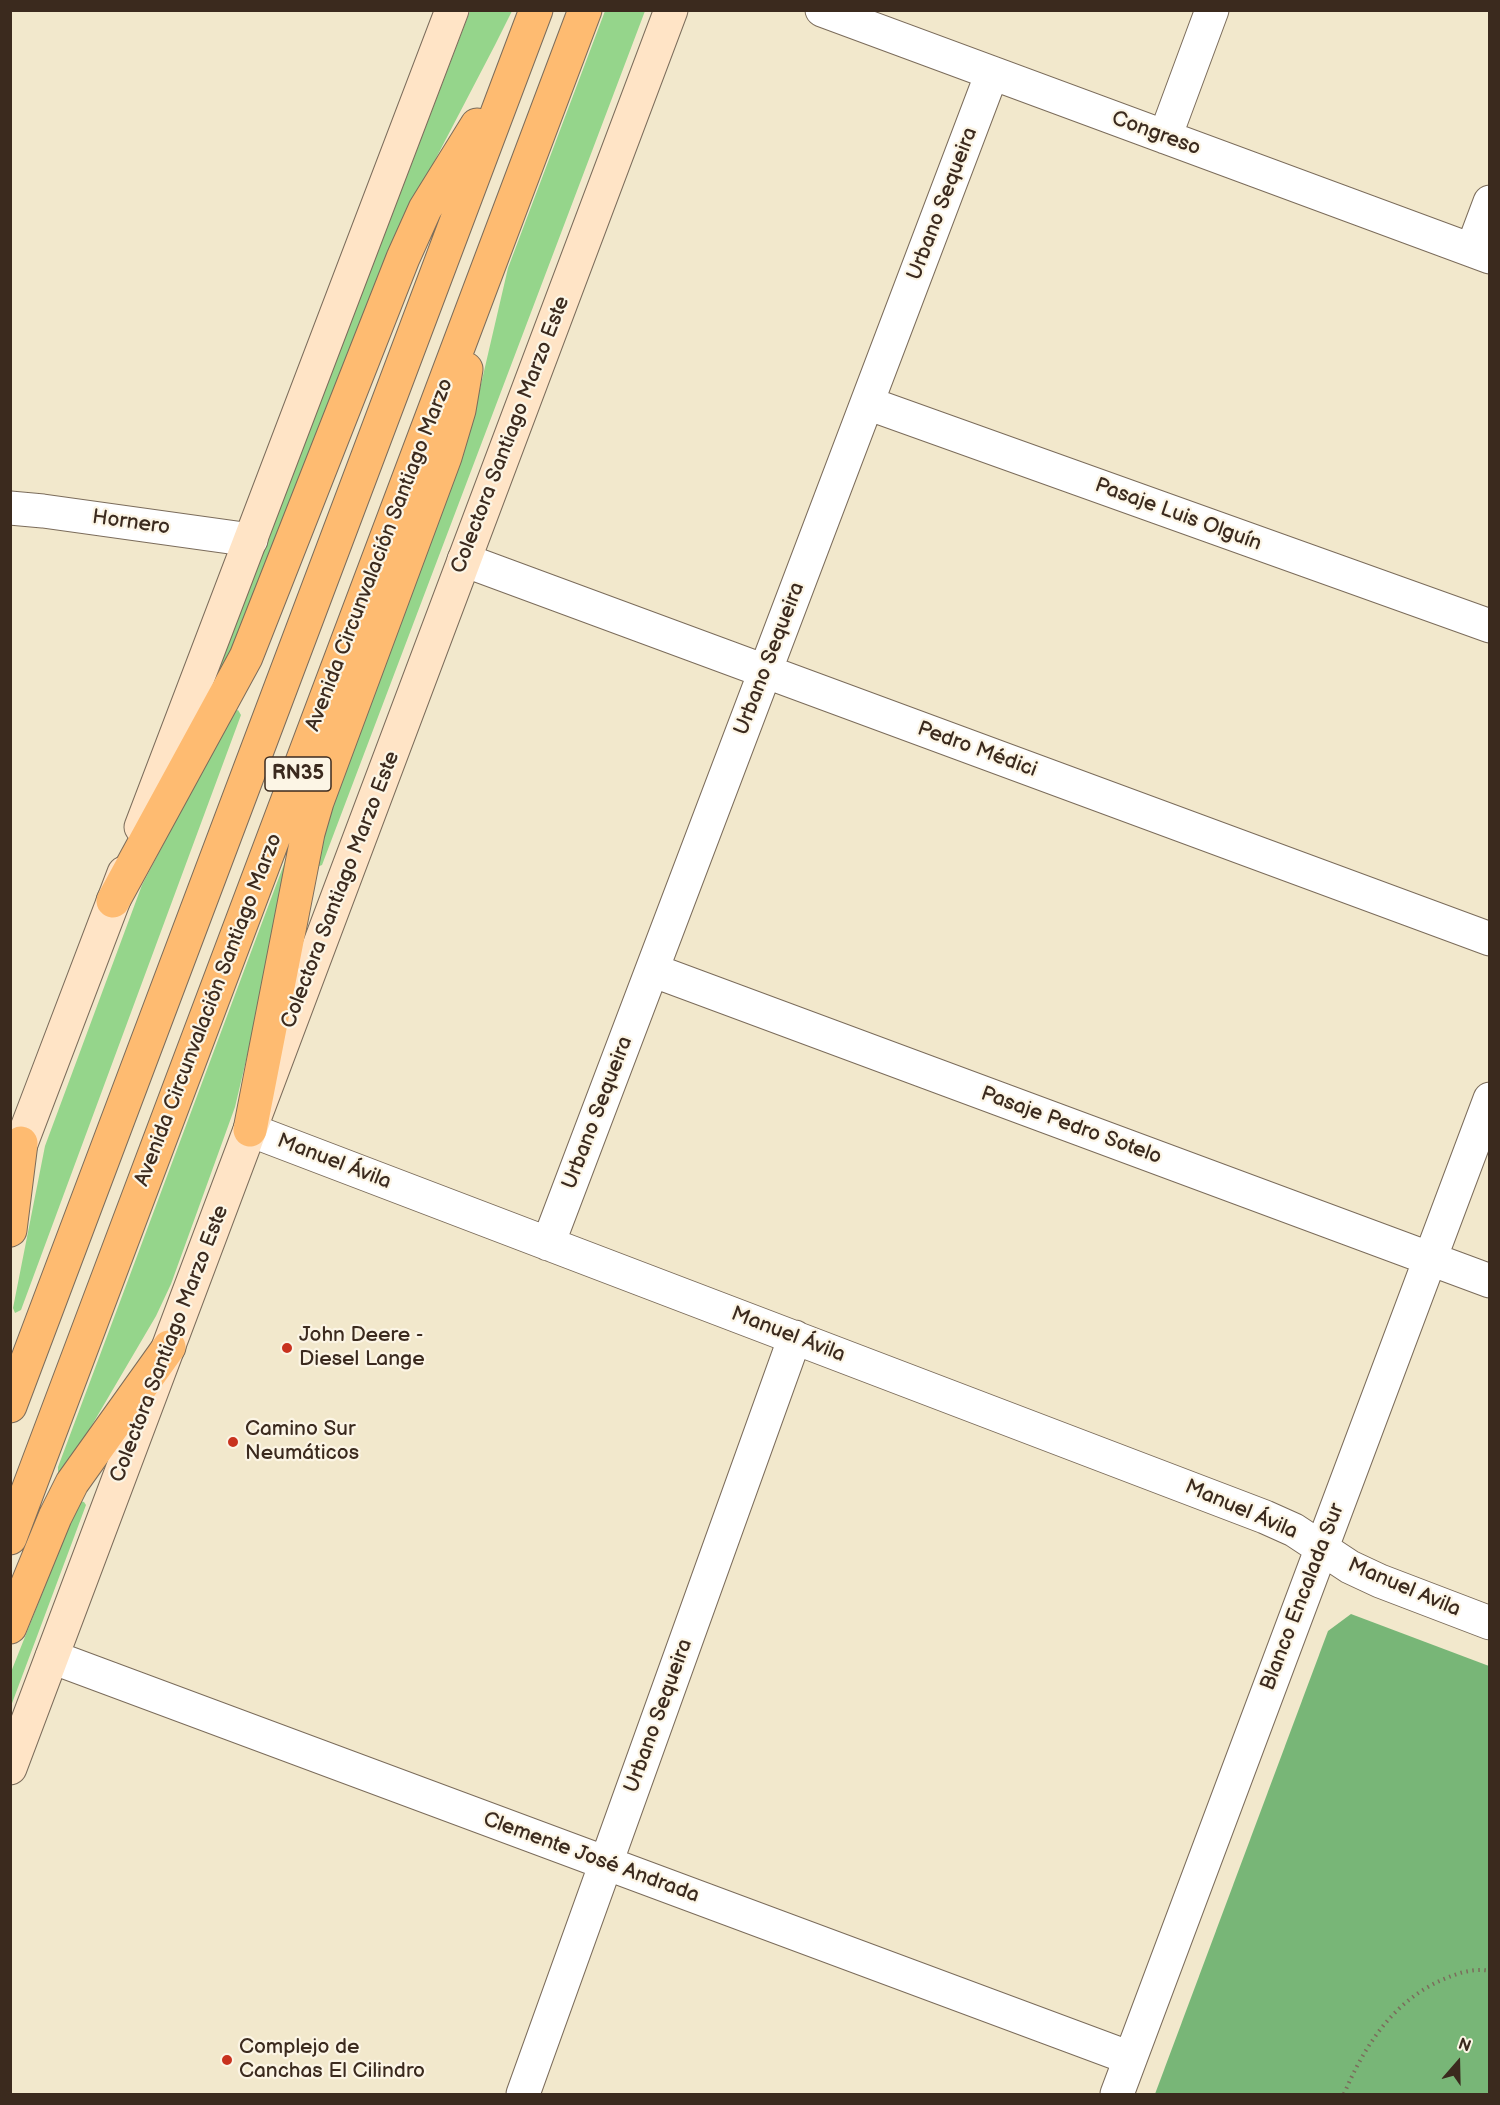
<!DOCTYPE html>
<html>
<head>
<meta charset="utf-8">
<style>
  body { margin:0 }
  #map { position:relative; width:1500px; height:2105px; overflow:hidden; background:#f2e8cc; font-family:"Balsamiq Sans",sans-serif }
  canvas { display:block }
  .frame { position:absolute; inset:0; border:12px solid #3b2a1e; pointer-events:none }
  .north { position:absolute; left:1428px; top:2033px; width:60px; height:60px; -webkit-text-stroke:4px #fcf5e5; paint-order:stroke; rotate:20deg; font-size:16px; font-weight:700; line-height:24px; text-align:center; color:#3b2a1e }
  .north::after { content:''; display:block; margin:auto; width:21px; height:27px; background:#3b2a1e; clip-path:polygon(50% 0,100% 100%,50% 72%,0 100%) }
</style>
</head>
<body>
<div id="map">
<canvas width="1500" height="2105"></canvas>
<div class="frame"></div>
<div class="north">N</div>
</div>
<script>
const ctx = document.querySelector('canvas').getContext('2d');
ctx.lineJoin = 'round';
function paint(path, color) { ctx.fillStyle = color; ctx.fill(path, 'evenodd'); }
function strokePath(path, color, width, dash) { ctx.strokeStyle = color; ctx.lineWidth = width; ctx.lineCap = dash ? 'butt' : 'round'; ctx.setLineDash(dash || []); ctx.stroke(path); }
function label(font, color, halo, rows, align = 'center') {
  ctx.font = font + ' "Balsamiq Sans",sans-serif'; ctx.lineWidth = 4.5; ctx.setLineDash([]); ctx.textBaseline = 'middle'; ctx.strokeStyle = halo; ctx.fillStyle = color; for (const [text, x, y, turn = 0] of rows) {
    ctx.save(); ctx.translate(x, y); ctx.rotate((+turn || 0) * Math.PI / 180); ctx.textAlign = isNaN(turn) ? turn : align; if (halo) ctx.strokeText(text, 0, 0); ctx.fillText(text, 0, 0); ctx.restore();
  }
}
const green = new Path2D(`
  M470 11H512L495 45 410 208 223 679 216 680 215 678Z
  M605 11H645L322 865 317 867 324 817 475 410 508 268Z
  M238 710 241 715 21 1310 15 1313 13 1308 45 1146 142 885 233 712Z
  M287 856 293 861 235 1107 171 1284 156 1316 65 1471 58 1472V1467Z
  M79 1501 84 1502 86 1505 11 1706V1672Z`);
const forest = new Path2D(`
  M1351 1614 1489 1666V2094H1155L1328 1631Z`);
const path = new Path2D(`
  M1344 2094C1365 2044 1396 1997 1449 1977 1461 1972 1476 1968 1490 1971`);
const street = new Path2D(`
  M822 10 1490 257
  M1165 137 1212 10
  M1472 250 1490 202
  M867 403 1490 626
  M10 508 43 511 251 540
  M464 560 1490 939
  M652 970 1490 1281
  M250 1130 1265 1517 1294 1530 1350 1567 1380 1581 1490 1623
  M548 1244 992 73
  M52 1657 1130 2058
  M523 2094 795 1337
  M1117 2094 1490 1099`);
const secondary = new Path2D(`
  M141 827 452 10
  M11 1170 124 873
  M10 1768 671 10`);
const highway = new Path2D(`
  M113 901 246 657 403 258 425 209 477 125
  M250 1130 308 833 317 802 445 457 459 410 466 369
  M10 1230 21 1143
  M10 1406 536 10
  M10 1538 585 10
  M10 1627 55 1517 72 1483 169 1347`);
const markers = [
  [287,1348,6,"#c8321e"],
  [233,1442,6,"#c8321e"],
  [227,2060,6,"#c8321e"]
];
const shields = [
  [298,774,66]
];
const shieldNames = [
  ["RN35",298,774]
];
const streetNames = [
  ["Congreso",1156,134,20],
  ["Urbano Sequeira",943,204,-69],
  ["Colectora Santiago Marzo Este",511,435,-69],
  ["Pasaje Luis Olguín",1178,515,20],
  ["Hornero",131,523,8],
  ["Avenida Circunvalación Santiago Marzo",380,555,-69],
  ["Urbano Sequeira",770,659,-69],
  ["Pedro Médici",977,750,20],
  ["Colectora Santiago Marzo Este",341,890,-69],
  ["Avenida Circunvalación Santiago Marzo",209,1010,-69],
  ["Urbano Sequeira",598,1113,-69],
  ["Pasaje Pedro Sotelo",1071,1126,20],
  ["Manuel Ávila",334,1162,21],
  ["Manuel Ávila",788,1335,21],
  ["Colectora Santiago Marzo Este",170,1344,-69],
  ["Manuel Ávila",1241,1510,23],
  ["Manuel Avila",1404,1588,23],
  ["Blanco Encalada Sur",1303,1597,-69],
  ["Urbano Sequeira",659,1716,-70],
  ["Clemente José Andrada",591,1858,20]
];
const poiNames = [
  ["John Deere -",299,1336],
  ["Diesel Lange",299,1360],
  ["Camino Sur",245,1430],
  ["Neumáticos",245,1454],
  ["Complejo de",239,2048],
  ["Canchas El Cilindro",239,2072]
];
paint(green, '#95d58b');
paint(forest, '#78b677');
strokePath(street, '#7b6c5b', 35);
strokePath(secondary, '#7b6c5b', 35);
strokePath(highway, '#7b6c5b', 35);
strokePath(path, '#7b6c5b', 4, [1.5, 4.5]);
strokePath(street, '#fff', 33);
strokePath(secondary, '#ffe4c6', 33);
strokePath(highway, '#febb71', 33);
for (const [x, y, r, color] of markers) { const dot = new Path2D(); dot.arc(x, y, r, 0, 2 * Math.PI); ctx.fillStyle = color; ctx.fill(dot); strokePath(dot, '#fcf5e5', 2); }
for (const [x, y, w] of shields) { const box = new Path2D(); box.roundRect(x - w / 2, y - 17, w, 34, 4.5); ctx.fillStyle = '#fcf5e5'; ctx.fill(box); strokePath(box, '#3b2a1e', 1.5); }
label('bold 20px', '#3b2a1e', null, shieldNames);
label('21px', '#3b2a1e', '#fcf5e5', streetNames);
label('21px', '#3b2a1e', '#fcf5e5', poiNames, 'left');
</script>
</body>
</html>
